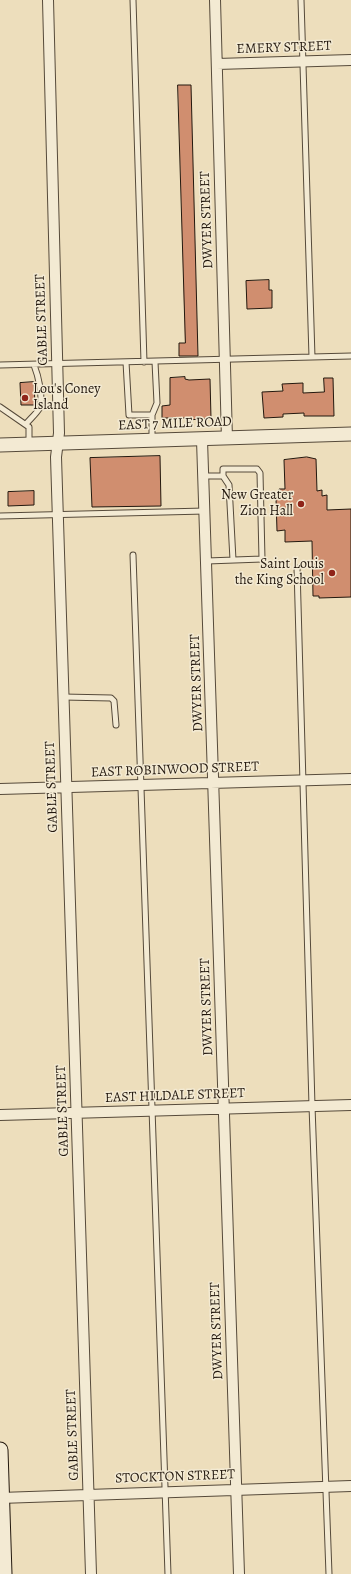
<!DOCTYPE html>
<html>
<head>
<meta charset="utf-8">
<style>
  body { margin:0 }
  canvas { display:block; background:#eddebc }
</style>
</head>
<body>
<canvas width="351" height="1574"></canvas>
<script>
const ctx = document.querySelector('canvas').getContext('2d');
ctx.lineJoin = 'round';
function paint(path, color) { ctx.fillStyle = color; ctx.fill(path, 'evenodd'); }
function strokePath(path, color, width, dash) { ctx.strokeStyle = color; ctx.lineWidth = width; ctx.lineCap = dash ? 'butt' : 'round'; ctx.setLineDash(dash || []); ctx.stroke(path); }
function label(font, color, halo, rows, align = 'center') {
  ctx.font = font + ' Alegreya,serif'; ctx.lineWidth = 3; ctx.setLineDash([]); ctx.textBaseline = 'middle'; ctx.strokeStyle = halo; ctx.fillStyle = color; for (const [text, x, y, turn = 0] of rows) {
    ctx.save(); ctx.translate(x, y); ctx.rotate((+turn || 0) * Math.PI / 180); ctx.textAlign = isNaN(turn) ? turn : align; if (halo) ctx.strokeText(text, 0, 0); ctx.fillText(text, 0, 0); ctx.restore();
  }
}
const building = new Path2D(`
  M178 85H191L198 356H179V343H185Z
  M269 280V290H272V308L247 309 246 281Z
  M185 377V379L189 380 210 379 211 418 189 420V418H162V406L170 405V378Z
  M324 378H333L334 416H304V413L283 414V417L264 418 262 392 283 391 282 384 303 383V393L324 392Z
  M34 382 35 405H21L20 383Z
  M160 456 161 506 92 507 90 458Z
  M307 457 316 459 317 491 322 490V496L327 495V510L351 509V597L319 598V596H313L312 541 285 542V530L277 531 276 499H279V489H285L284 460Z
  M34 491V505L8 506V492Z`);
const service = new Path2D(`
  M133 0 144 362
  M301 0 312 357
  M126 362 129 415H152
  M0 365 351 356
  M0 407 29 427V444
  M26 424C30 419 36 414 39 409 44 398 38 375 34 365
  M152 440V415L157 403 155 362
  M204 476H223
  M0 516 205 511
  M133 555 168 1574
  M207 561 262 559 260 473 257 469H223V476L229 485 233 560
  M297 568 312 1106 329 1574
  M63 697 111 698 114 701 116 725`);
const minor = new Path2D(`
  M48 0 59 433 56 457 91 1574
  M215 0 227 439
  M217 64 351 60
  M202 440 239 1574
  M0 789 351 779
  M0 1115 351 1105
  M0 1498 351 1486`);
const tertiary = new Path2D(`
  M0 445 351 434`);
const secondary = new Path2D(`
  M0 1450 4 1574`);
const markers = [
  [25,398,4,"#8f2418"],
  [301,504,4,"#8f2418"],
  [332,573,4,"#8f2418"]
];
const streetNames = [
  ["EMERY STREET",284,48,-2],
  ["DWYER STREET",207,220,-92],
  ["GABLE STREET",42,320,-92],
  ["EAST 7 MILE ROAD",175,424,-2],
  ["DWYER STREET",197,683,-92],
  ["EAST ROBINWOOD STREET",175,770,-2],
  ["GABLE STREET",52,787,-92],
  ["DWYER STREET",207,1007,-92],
  ["EAST HILDALE STREET",175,1096,-2],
  ["GABLE STREET",63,1111,-92],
  ["DWYER STREET",217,1331,-92],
  ["GABLE STREET",73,1435,-92],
  ["STOCKTON STREET",175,1477,-2]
];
const poiNames = [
  ["Lou's Coney",33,390,"left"],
  ["Island",33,406,"left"],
  ["New Greater",293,496],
  ["Zion Hall",293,512],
  ["Saint Louis",324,565],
  ["the King School",324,581]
];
paint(building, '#d08e6f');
strokePath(building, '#23180e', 1);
strokePath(service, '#564a3a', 7);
strokePath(minor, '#564a3a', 12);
strokePath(tertiary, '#564a3a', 15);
strokePath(secondary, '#23180e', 17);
strokePath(service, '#f3ead3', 5);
strokePath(minor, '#f3ead3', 10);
strokePath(tertiary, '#f3ead3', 13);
strokePath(secondary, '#f3ead3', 15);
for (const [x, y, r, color] of markers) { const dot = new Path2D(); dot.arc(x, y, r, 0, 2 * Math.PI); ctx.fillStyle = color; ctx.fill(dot); strokePath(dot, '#f3ead3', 1.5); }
label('14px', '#23180e', '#f3ead3', streetNames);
label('14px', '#23180e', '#f3ead3', poiNames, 'right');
</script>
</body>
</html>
